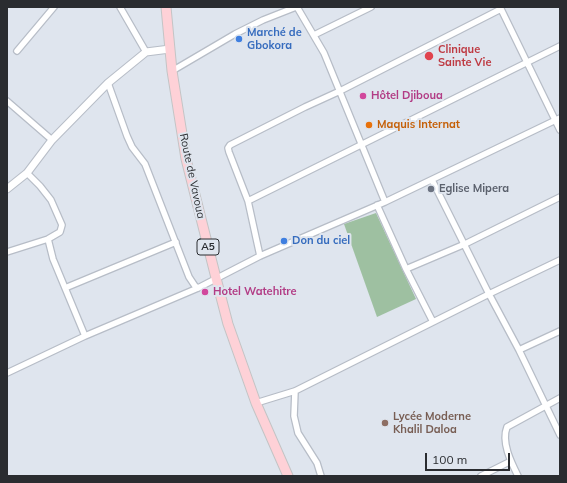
<!DOCTYPE html>
<html>
<head>
<meta charset="utf-8">
<style>
  body { margin:0 }
  #map { position:relative; width:567px; height:483px; overflow:hidden; background:#dfe5ee; font-family:Mulish,sans-serif }
  canvas { display:block }
  .frame { position:absolute; inset:0; border:8px solid #2a2c30; pointer-events:none }
  .scale { position:absolute; left:425px; top:453px; width:85px; height:18px; box-sizing:border-box; border:2px solid #2a2c30; border-top:0; padding-left:5px; font-size:12px; line-height:14px; white-space:nowrap; color:#2a2c30; -webkit-text-stroke:3px #dfe5ee; paint-order:stroke }
</style>
</head>
<body>
<div id="map">
<canvas width="567" height="483"></canvas>
<div class="frame"></div>
<div class="scale">100 m</div>
</div>
<script>
const ctx = document.querySelector('canvas').getContext('2d');
ctx.lineJoin = 'round';
function paint(path, color) { ctx.fillStyle = color; ctx.fill(path, 'evenodd'); }
function strokePath(path, color, width, dash) { ctx.strokeStyle = color; ctx.lineWidth = width; ctx.lineCap = dash ? 'butt' : 'round'; ctx.setLineDash(dash || []); ctx.stroke(path); }
function label(font, color, halo, rows, align = 'center') {
  ctx.font = font + ' Mulish,sans-serif'; ctx.lineWidth = 4; ctx.setLineDash([]); ctx.textBaseline = 'middle'; ctx.strokeStyle = halo; ctx.fillStyle = color; for (const [text, x, y, turn = 0] of rows) {
    ctx.save(); ctx.translate(x, y); ctx.rotate((+turn || 0) * Math.PI / 180); ctx.textAlign = isNaN(turn) ? turn : align; if (halo) ctx.strokeText(text, 0, 0); ctx.fillText(text, 0, 0); ctx.restore();
  }
}
const green = new Path2D(`
  M376 213 416 299 377 317 344 224Z`);
const minor = new Path2D(`
  M120 7 146 52
  M297 7 324 53 385 202
  M500 7 560 130
  M314 35 371 7
  M17 51 54 7
  M172 71 235 34 263 20 296 7
  M108 83 127 136 132 147 145 164 189 277 195 286 198 288
  M7 101 52 140
  M27 173 40 186 51 200 62 225 60 232 48 239 53 259 85 336
  M432 180 489 294 519 350 560 435
  M248 201 229 152 228 148 230 145 305 107 340 91 501 9
  M377 205 406 269 433 322
  M7 252 48 239
  M260 256 248 201 560 46
  M406 269 465 244 560 197
  M65 288 176 242
  M519 350 560 331
  M7 373 85 336 198 288 260 256 385 202 560 118
  M295 391 294 416 298 433 317 463 321 476
  M256 403 295 391 489 294 560 260
  M481 476 511 461
  M518 476C511 462 501 442 507 427L560 398`);
const tertiary = new Path2D(`
  M7 189 27 173 52 140 108 83 146 52 170 49`);
const primary = new Path2D(`
  M166 7 172 71 186 159 216 278 228 324 256 403 288 476`);
const markers = [
  [239,39,4,"#3f7fe0"],
  [429,56,5,"#e0444e"],
  [363,96,4,"#d1479c"],
  [369,125,4,"#e8710a"],
  [431,189,4,"#6b7280"],
  [284,241,4,"#3f7fe0"],
  [205,292,4,"#d1479c"],
  [385,423,4,"#8d6e63"]
];
const shields = [
  [208,247,22]
];
const shieldNames = [
  ["A5",208,247]
];
const shopNames = [
  ["Marché de",247,33],
  ["Gbokora",247,46],
  ["Don du ciel",292,241]
];
const healthNames = [
  ["Clinique",438,50],
  ["Sainte Vie",438,63]
];
const hotelNames = [
  ["Hôtel Djiboua",371,96],
  ["Hotel Watehitre",213,292]
];
const foodNames = [
  ["Maquis Internat",377,125]
];
const streetNames = [
  ["Route de Vavoua",192,176,78]
];
const worshipNames = [
  ["Eglise Mipera",439,189]
];
const educationNames = [
  ["Lycée Moderne",393,417],
  ["Khalil Daloa",393,430]
];
paint(green, '#9ec0a1');
strokePath(minor, '#b7bdc7', 8);
strokePath(tertiary, '#b7bdc7', 9);
strokePath(primary, '#c3c4c5', 11);
strokePath(minor, '#fff', 5.5);
strokePath(tertiary, '#fff', 7);
strokePath(primary, '#fed1d7', 9);
for (const [x, y, r, color] of markers) { const dot = new Path2D(); dot.arc(x, y, r, 0, 2 * Math.PI); ctx.fillStyle = color; ctx.fill(dot); strokePath(dot, '#dfe5ee', 1.5); }
for (const [x, y, w] of shields) { const box = new Path2D(); box.roundRect(x - w / 2, y - 8, w, 16, 3); ctx.fillStyle = '#dfe5ee'; ctx.fill(box); strokePath(box, '#2a2c30', 1); }
label('bold 10px', '#2a2c30', null, shieldNames);
label('bold 11px', '#366cbe', '#dfe5ee', shopNames, 'left');
label('bold 11px', '#be3a42', '#dfe5ee', healthNames, 'left');
label('bold 11px', '#b23c85', '#dfe5ee', hotelNames, 'left');
label('bold 11px', '#c56008', '#dfe5ee', foodNames, 'left');
label('11px', '#2a2c30', '#dfe5ee', streetNames);
label('bold 11px', '#5b616d', '#dfe5ee', worshipNames, 'left');
label('bold 11px', '#785e54', '#dfe5ee', educationNames, 'left');
</script>
</body>
</html>
